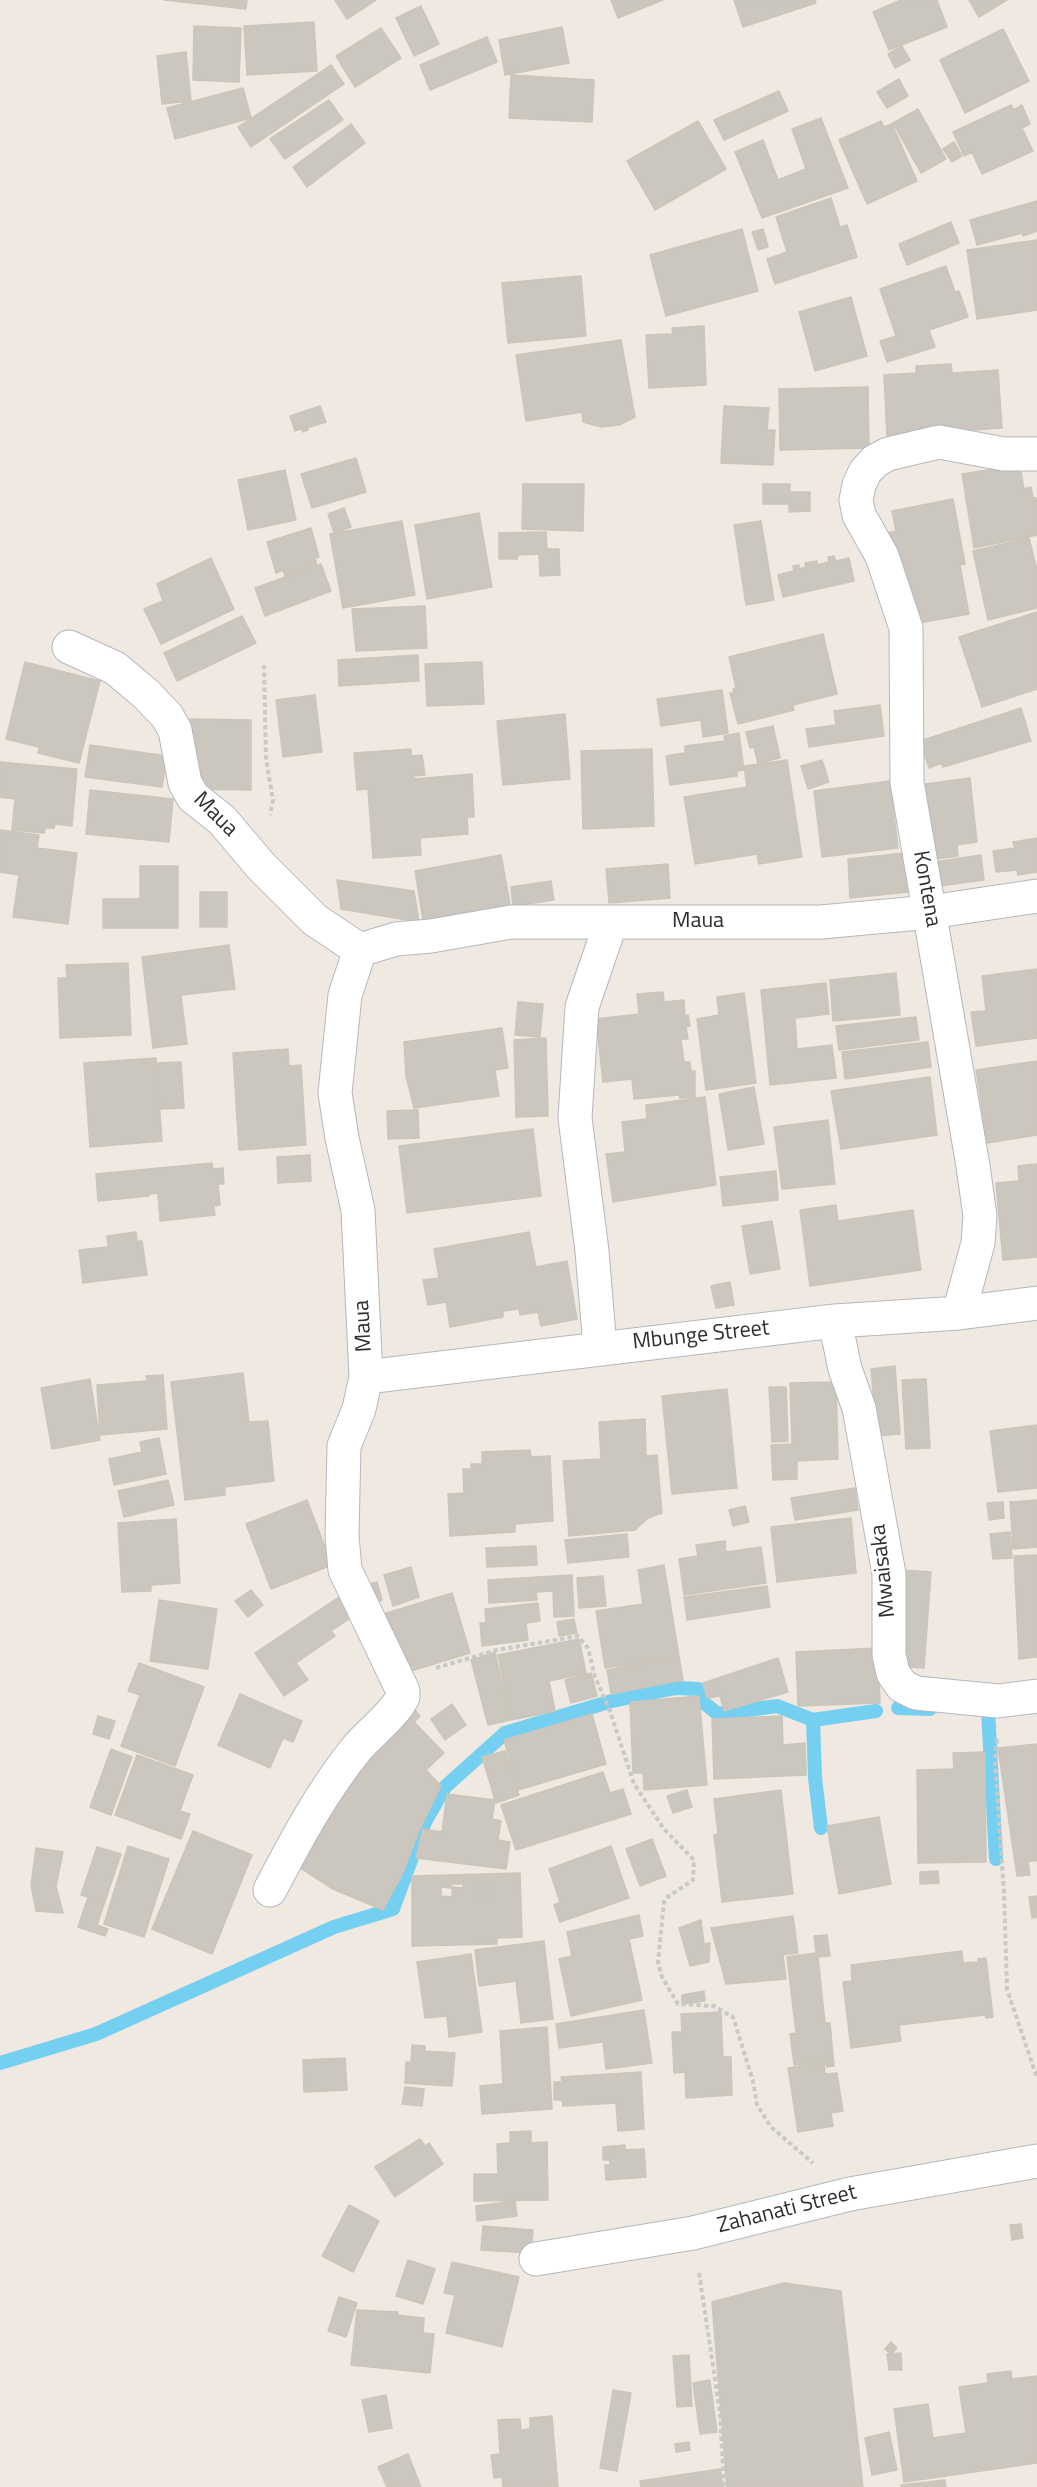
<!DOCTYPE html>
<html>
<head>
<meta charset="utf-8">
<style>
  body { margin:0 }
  canvas { display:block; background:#efe9e1 }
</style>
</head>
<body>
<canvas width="1037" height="2487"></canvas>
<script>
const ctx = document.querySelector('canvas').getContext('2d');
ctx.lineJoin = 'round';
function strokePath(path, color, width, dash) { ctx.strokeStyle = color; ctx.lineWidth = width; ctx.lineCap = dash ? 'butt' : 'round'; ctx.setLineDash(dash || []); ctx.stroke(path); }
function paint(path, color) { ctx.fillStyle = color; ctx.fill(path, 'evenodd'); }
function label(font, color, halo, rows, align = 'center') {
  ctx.font = font + ' "Titillium Web",sans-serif'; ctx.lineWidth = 5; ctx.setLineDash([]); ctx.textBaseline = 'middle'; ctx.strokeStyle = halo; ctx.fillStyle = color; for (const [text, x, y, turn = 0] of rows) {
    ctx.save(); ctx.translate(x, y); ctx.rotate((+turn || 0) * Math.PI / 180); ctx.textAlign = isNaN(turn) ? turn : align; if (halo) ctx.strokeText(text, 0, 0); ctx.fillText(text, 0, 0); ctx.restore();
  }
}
const stream = new Path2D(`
  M898 1708 930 1709
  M988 1710 996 1859
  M813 1720 815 1778 821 1828
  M0 2063 96 2034 334 1927 393 1909 425 1822 445 1787 505 1733 612 1701 676 1688 698 1689 704 1703 718 1714 777 1706 813 1720 876 1711`);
const building = new Path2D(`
  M164 0H247L246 9Z
  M335 0H376L347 19Z
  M611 0H663L618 18Z
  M734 0H815L816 3 743 27Z
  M901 0H937L947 27 889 50 873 12Z
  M969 0H1007L979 17Z
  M421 6 439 44 414 56 396 18Z
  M314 22 317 71 247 75 244 26Z
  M194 26 241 28 239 82 193 80Z
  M562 27 569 63 505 75 499 40Z
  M381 28 401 58 355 87 336 56Z
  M1003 29 1029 81 965 113 940 60Z
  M487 37 497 62 430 90 420 65Z
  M902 46 910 60 895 68 888 54Z
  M186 52 191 101 162 104 157 56Z
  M331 65 344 84 251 147 238 127Z
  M511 75 594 80 592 122 509 118Z
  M899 79 908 96 887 108 877 92Z
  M243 88 251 118 175 139 167 108Z
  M779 91 788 111 724 140 714 120Z
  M329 100 343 120 285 159 270 139Z
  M1011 105 1014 110 1022 105 1030 124 1022 128 1033 151 982 174 972 152 964 156 953 132Z
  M918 109 946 159 921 173 893 123Z
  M821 118 848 188 762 218 735 152 763 140 778 180 806 169 792 129Z
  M698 121 726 169 655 210 627 161Z
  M881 121 884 127 892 124 917 181 867 204 839 140Z
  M351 124 365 143 307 187 293 167Z
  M954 142 962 156 952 162 943 149Z
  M831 198 840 227 847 225 857 257 775 284 767 259 787 252 776 217Z
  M1037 201V231L1023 236 1022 233 977 245 970 220Z
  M951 222 959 243 907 265 899 244Z
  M742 229 758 291 666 316 650 255Z
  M763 229 768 247 758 250 752 232Z
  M1037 240V310L977 319 967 250Z
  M946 266 955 292 959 291 968 317 929 330 935 347 887 362 880 341 896 336 880 289Z
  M581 276 586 336 508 343 502 283Z
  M851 297 867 356 815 371 799 312Z
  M704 326 706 385 649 388 646 335 673 334 672 328Z
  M621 340 635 417 619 425 601 427 583 422 582 412 526 421 516 355Z
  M951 364 952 373 998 370 1002 428 887 436 884 375 916 373V366Z
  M868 387 869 448 780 450 779 389Z
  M320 406 326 422 307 428 308 430 303 432 302 429 295 431 290 416Z
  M724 406 769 408 767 430H775L773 465 721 463Z
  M356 458 366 492 312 508 301 474Z
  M1020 465 1024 489 1031 487 1033 498H1037V535L974 548 962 474Z
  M285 470 296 520 248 530 238 480Z
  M523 484H584L583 531 522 529Z
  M763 484H790V492H810V511L789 512V504H763Z
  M953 499 965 564 960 565 969 614 913 624 886 533 896 531 892 511Z
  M344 508 351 527 334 533 328 514Z
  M479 513 492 587 427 599 415 525Z
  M402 521 415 595 343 608 330 534Z
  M761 521 774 600 746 605 734 525Z
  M311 528 319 557 315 558 317 565 285 576 283 570 276 573 267 542Z
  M546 532 547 549H559L560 575 540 576 539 554 518 555 517 559H499V533Z
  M1029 538 1037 570V608L988 620 973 551Z
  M834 556 836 561 849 558 854 581 783 597 778 575 794 571 793 566 799 565V569L806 567 805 563 817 561V565L829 562 828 557Z
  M211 558 234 609 161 644 144 609 163 601 157 584Z
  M321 564 331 591 265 616 255 588Z
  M425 606 427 648 356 651 352 609Z
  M1037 612V689L982 707 959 637Z
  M242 616 256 643 177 681 164 653Z
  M823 634 837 694 793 705 794 710 738 724 730 693H734L733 689 736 688 729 657Z
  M418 655 419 681 339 686 338 660Z
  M25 662 100 681 79 763 38 753 39 747 6 739Z
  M482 662 484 704 427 706 425 664Z
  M722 690 728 733 703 737 701 720 661 726 657 699Z
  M315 695 322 752 283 757 276 700Z
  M880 705 884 736 809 747 806 729 836 725 834 711Z
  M1021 708 1031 741 943 767 942 763 929 768 920 741Z
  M565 714 570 779 503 785 497 721Z
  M190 719 251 720V790L189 789Z
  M773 726 780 758 758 763 754 747 750 748 746 732Z
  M739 733 744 770 737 771V776L670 785 666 756 685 753V746L725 741 724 736Z
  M90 745 167 756 162 787 85 777Z
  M411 749V756L422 755 425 775 413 776 414 779 472 774 474 817H467L468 834 420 838 421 855 373 858 368 789 357 790 354 753Z
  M652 749 654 826 583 829 581 751Z
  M787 760 802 857 759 864 757 854 695 864 684 797 747 787 744 766Z
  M822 760 829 782 808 789 801 766Z
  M0 762 77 769 72 826 55 824 54 828H45L44 833 12 830 15 799 0 797Z
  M970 778 977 842 957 845 958 856 928 860 918 785Z
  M890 781 898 848 822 857 814 791Z
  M90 790 173 799 169 842 86 834Z
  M0 830 39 835 37 848 77 853 68 924 13 917 19 875 0 872Z
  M1037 838V872L1018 875 1017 870 996 872 993 851 1015 848 1013 842Z
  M915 852 919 891 850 898 848 859Z
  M501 855 511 910 424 926 415 871Z
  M981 855 984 880 931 887 928 863Z
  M668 864 670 898 609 903 606 869Z
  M140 866H178V928H103V899H140Z
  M337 880 414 891 419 922 341 909Z
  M551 881 554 900 513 906 511 887Z
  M200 892H227V927H200Z
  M229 945 235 989 181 995 187 1044 153 1048 142 957Z
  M128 963 131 1035 60 1038 58 978H67L66 965Z
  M1037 969V1038L976 1046 971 1012 986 1011 982 976Z
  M896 973 900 1015 833 1021 830 980Z
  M826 983 829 1014 795 1018 797 1049 832 1045 836 1078 770 1085 761 990Z
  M663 992 664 1002 684 1000 685 1016 688 1015 690 1026 686 1027 688 1039H681L684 1062H690L691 1071H695V1097L680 1098 679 1095 634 1099 632 1079 603 1082 596 1019 639 1014 637 994Z
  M744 993 756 1083 706 1090 697 1019 719 1015 717 997Z
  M518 1002 543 1004 540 1037 515 1035Z
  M916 1017 919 1040 839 1050 836 1026Z
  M502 1028 508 1068 495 1070 499 1096 414 1108 406 1076 404 1042Z
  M546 1038 548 1116 516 1117 514 1040Z
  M928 1042 931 1067 845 1079 842 1052Z
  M288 1049 289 1066 301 1065 306 1145 239 1150 233 1053Z
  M156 1058 162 1141 90 1147 84 1063Z
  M1037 1061V1135L987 1143 976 1070Z
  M181 1062 184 1108 160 1109 158 1063Z
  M930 1077 937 1135 841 1149 831 1091Z
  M754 1087 764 1144 728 1150 719 1094Z
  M705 1097 716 1185 613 1202 606 1154 625 1152 622 1122 647 1119 646 1105Z
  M418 1110 419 1138 388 1139 387 1111Z
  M828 1120 835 1184 782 1189 774 1127Z
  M533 1129 541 1196 407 1213 399 1146Z
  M310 1155 311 1181 278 1183 277 1157Z
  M212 1163 213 1169 223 1168 224 1184H218L220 1205 214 1206 215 1215 160 1221 158 1193 149 1194V1196L98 1201 96 1174Z
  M1037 1164V1257L1003 1260 996 1183 1019 1181 1018 1166Z
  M776 1171 778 1200 723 1206 720 1177Z
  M836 1205 838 1221 913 1210 921 1270 810 1286 800 1210Z
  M772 1221 780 1269 750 1274 742 1226Z
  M136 1232 137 1241H142L147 1275 83 1283 79 1250 108 1247 107 1236Z
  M529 1232 536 1267 567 1261 577 1319 541 1326 538 1312 520 1315 519 1309 503 1311V1317L450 1327 446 1302 428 1305 423 1280 439 1278 434 1249Z
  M730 1282 734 1305 716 1308 711 1286Z
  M895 1366 900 1434 877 1436 871 1369Z
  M243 1373 249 1422 268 1421 274 1481 225 1487V1495L185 1500 171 1382Z
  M163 1375 167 1429 100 1435 97 1385 147 1381 146 1376Z
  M90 1379 100 1440 52 1449 41 1388Z
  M926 1379 930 1448 906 1449 902 1380Z
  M836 1382 838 1459 797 1461V1479L773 1480 771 1445 792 1444 790 1383Z
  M769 1387H786L788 1441 772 1442Z
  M727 1389 737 1488 672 1494 662 1396Z
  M645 1419 646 1456 657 1455 662 1513 648 1518 635 1530 569 1536 563 1461 601 1459 599 1422Z
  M1037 1425V1488L998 1492 990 1431Z
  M159 1438 166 1474 114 1485 109 1459 142 1452 140 1442Z
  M530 1450 531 1457 550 1456 553 1521 515 1524V1532L450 1536 448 1494 464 1493 463 1469H471V1464H482V1452Z
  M168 1480 174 1505 124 1517 118 1491Z
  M855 1488 858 1510 795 1520 791 1498Z
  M307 1500 332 1565 271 1589 246 1524Z
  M1037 1500V1547L1013 1549 1010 1502Z
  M1003 1502 1004 1518 989 1520 987 1503Z
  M745 1506 749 1522 733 1526 729 1510Z
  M851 1518 856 1573 777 1582 771 1527Z
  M176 1519 180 1583 151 1585V1591L122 1592 118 1523Z
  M1010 1532 1012 1558 993 1559 990 1534Z
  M627 1534 629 1557 568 1563 565 1540Z
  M725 1541 726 1552 761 1547 766 1583 684 1595 679 1559 698 1556 696 1545Z
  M536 1546 537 1565 487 1567 486 1548Z
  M1037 1555V1657L1019 1659 1014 1556Z
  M664 1565 679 1656 605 1668 596 1611 643 1604 638 1570Z
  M411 1567 419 1597 393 1606 384 1575Z
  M902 1570 931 1572 924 1668 895 1666Z
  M572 1575 574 1616 554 1617 553 1591 536 1592 537 1600 489 1603 488 1580Z
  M603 1576 606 1606 579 1608 577 1578Z
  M377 1582 382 1600 368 1605 362 1586Z
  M767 1586 770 1607 687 1620 684 1597Z
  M251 1590 263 1605 248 1617 235 1601Z
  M452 1593 470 1653 398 1675 380 1615Z
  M339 1597 352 1617 331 1631 335 1636 296 1663 308 1680 284 1696 255 1653Z
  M159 1600 217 1609 208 1669 150 1661Z
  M538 1603 540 1621 526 1623 528 1640 482 1646 480 1623H486L485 1609Z
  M574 1619 577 1633 559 1636 557 1622Z
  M579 1639 586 1673 549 1681 555 1711 511 1720 498 1655Z
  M878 1648 880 1703 798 1706 796 1652Z
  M495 1652 510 1720 488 1725 471 1660Z
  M679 1656 683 1680 611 1694 607 1670Z
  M778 1658 788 1692 724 1711 720 1696 707 1698 703 1683Z
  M139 1663 204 1687 175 1766 121 1746 140 1695 128 1691Z
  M591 1673 597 1696 571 1703 565 1680Z
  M240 1694 302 1721 293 1742 283 1738 270 1768 218 1745Z
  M699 1696 707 1785 644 1790 643 1773H633L630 1702Z
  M407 1701 420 1716 414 1722 444 1753 426 1770 441 1786 419 1831 403 1873 383 1910 333 1889 291 1862Z
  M452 1704 466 1725 445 1740 431 1719Z
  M592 1714 606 1764 518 1790 504 1740Z
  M98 1716 115 1721 109 1739 93 1734Z
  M782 1716 783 1745 805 1743 806 1775 714 1779 712 1719Z
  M1037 1744V1861H1028L1030 1875 1017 1876 998 1748Z
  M111 1749 132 1757 111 1815 90 1807Z
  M505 1751 519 1795 496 1803 482 1757Z
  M985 1752 986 1862 918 1863 917 1770 954 1769 953 1753Z
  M137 1755 193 1775 180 1811 190 1814 181 1839 115 1815Z
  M603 1772 610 1793 623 1789 631 1814 516 1850 501 1805Z
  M687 1790 692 1807 673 1813 667 1796Z
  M781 1790 793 1894 722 1902 714 1835 718 1834 714 1799Z
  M447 1794 495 1800 492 1819 501 1821 498 1840 510 1842 506 1869 416 1858 423 1829 442 1832Z
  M879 1817 891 1884 839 1894 827 1826Z
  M193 1831 252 1855 212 1954 152 1929Z
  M652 1839 666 1876 640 1886 626 1849Z
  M128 1846 169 1859 144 1937 104 1924Z
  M611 1846 629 1898 560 1922 554 1905 560 1902 549 1869Z
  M97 1847 121 1854 97 1925 108 1929 105 1936 78 1927 88 1897 81 1895Z
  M36 1848 63 1852 56 1886 63 1913 36 1911 31 1885Z
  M938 1871 939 1883 920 1884V1872Z
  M520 1873 522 1937 497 1938V1944L412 1946V1876ZM451 1884H463V1888L452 1887V1897L441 1896V1887L451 1888ZM495 1886V1896L477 1898V1888Z
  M495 1886V1896L477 1898V1888Z
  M1037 1896V1917L1032 1918 1029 1897Z
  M639 1915 643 1936 629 1939 642 2000 571 2016 559 1959 572 1956 567 1932Z
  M793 1916 798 1953 783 1955 786 1979 726 1984 711 1928Z
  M701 1920 704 1944 710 1943 709 1962 690 1966 679 1928Z
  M827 1935 830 1956 818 1957 825 2023H830L834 2066 827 2067 825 2061 794 2065 790 2034 796 2033 787 1957 816 1953 814 1936Z
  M544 1941 553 2019 521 2023 516 1981 479 1986 475 1950Z
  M962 1951 963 1963 978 1962V1959L986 1958 993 2017 986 2018 985 2015 899 2025 901 2041 851 2048 843 1982 852 1981 851 1965Z
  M471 1954 482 2032 449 2037 447 2016 425 2018 417 1962Z
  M704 1991 705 2001 682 2004V1995Z
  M644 2010 652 2063 606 2069 603 2042 559 2048 556 2024Z
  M721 2012 723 2057H731L732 2095 686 2098 685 2072 674 2073 672 2032H682L681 2014Z
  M547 2027 552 2109 482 2114 480 2086 503 2084 500 2031Z
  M412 2045 425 2046V2051L455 2053 452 2086 405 2083 406 2062H411Z
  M345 2058 347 2090 304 2092 303 2060Z
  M824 2062 825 2074 837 2073 843 2111 831 2113 833 2126 798 2132 788 2068Z
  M641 2072 644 2129 618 2131 616 2103 563 2106 562 2100H554V2082H562L561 2077Z
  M405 2087 424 2089 422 2106 402 2104Z
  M531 2131V2143L547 2142 548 2200 474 2201V2174H498L497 2144 510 2143V2132Z
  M420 2139 425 2146 429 2143 443 2164 395 2197 375 2167Z
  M625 2145V2150L644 2149 646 2177 606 2180 605 2165H610V2160H603V2147Z
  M515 2201 517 2216 477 2221 476 2206Z
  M349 2205 379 2221 353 2272 322 2256Z
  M1021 2224 1023 2238 1012 2240 1010 2225Z
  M483 2226 533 2230 531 2253 481 2250Z
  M408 2260 435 2269 423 2304 396 2296Z
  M452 2262 519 2277 502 2347 446 2333 455 2295 444 2293Z
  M784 2283 841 2291 863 2487H727L712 2302Z
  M339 2297 357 2303 346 2337 328 2331Z
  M357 2310 398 2312 397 2315 424 2318 423 2333 434 2334 430 2373 351 2365Z
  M891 2342 897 2348 891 2354 885 2349Z
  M901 2353 902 2370H889L887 2354Z
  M689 2355 692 2406 677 2407 673 2356Z
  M1011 2371 1012 2379 1037 2376V2463L904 2482 894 2409 928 2404 933 2438 966 2433 959 2387 988 2383 987 2374Z
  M710 2380 717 2432 700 2434 693 2383Z
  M613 2390 631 2393 617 2471 600 2468Z
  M386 2395 392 2428 369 2432 362 2400Z
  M552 2416 558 2487H503L502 2477 494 2478 491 2455 500 2454 498 2420 520 2419 521 2430 530 2429V2418Z
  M889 2432 897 2470 872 2475 865 2438Z
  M689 2442 690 2450 676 2452 675 2444Z
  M408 2454 421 2487H387L378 2467Z
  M720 2469 723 2487H641L640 2481Z
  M945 2480 946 2487H901V2485Z`);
const path = new Path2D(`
  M264 665 266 759 273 800 270 815
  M436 1668 497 1650 578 1636 588 1648 595 1677 610 1711 634 1784 664 1829 694 1860 693 1880 666 1898 664 1902 658 1962 662 1977 678 2004 714 2006 733 2017 753 2081 757 2105 771 2127 813 2163
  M997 1739 995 1762 1004 1893 1007 1989 1037 2078
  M699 2273 720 2412 724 2487`);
const minor = new Path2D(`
  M69 647 115 668 146 694 167 716 175 730 185 783 193 797 222 820 261 866 315 920 360 950
  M959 1313 978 1243 980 1216 973 1166 907 782 906 628 882 556 859 515 856 500 859 485 865 472 875 461 888 454 939 442 1004 454H1037
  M835 1321 845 1369 859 1408 889 1574V1655L893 1673 902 1686 916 1693 998 1701 1037 1696
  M600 1347 592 1251 575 1118 582 1007 611 922
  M366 1377 835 1321 959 1313 1037 1303
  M270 1890C295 1842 322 1791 357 1748 371 1732 393 1716 403 1697V1691L345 1570 342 1536 344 1446 359 1409 366 1377 358 1210 342 1138 335 1093 345 995 360 950 396 939 431 936 511 922H821L930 912 1037 896
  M536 2259 693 2233 850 2194 1037 2161`);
const streetNames = [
  ["Maua",215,815,45],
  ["Kontena",926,889,80],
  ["Maua",698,922],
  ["Maua",364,1326,-93],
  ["Mbunge Street",701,1336,-6],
  ["Mwaisaka",884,1571,-96],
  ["Zahanati Street",787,2210,-14]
];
strokePath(stream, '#75cff0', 14);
paint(building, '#cbc7bf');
strokePath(building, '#cbc5ba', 1.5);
strokePath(minor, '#b4b7c1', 35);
strokePath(path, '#c9c9c9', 4, [4.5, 3]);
strokePath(minor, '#fff', 33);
label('22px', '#2e2e2e', '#fff', streetNames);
</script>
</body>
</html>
